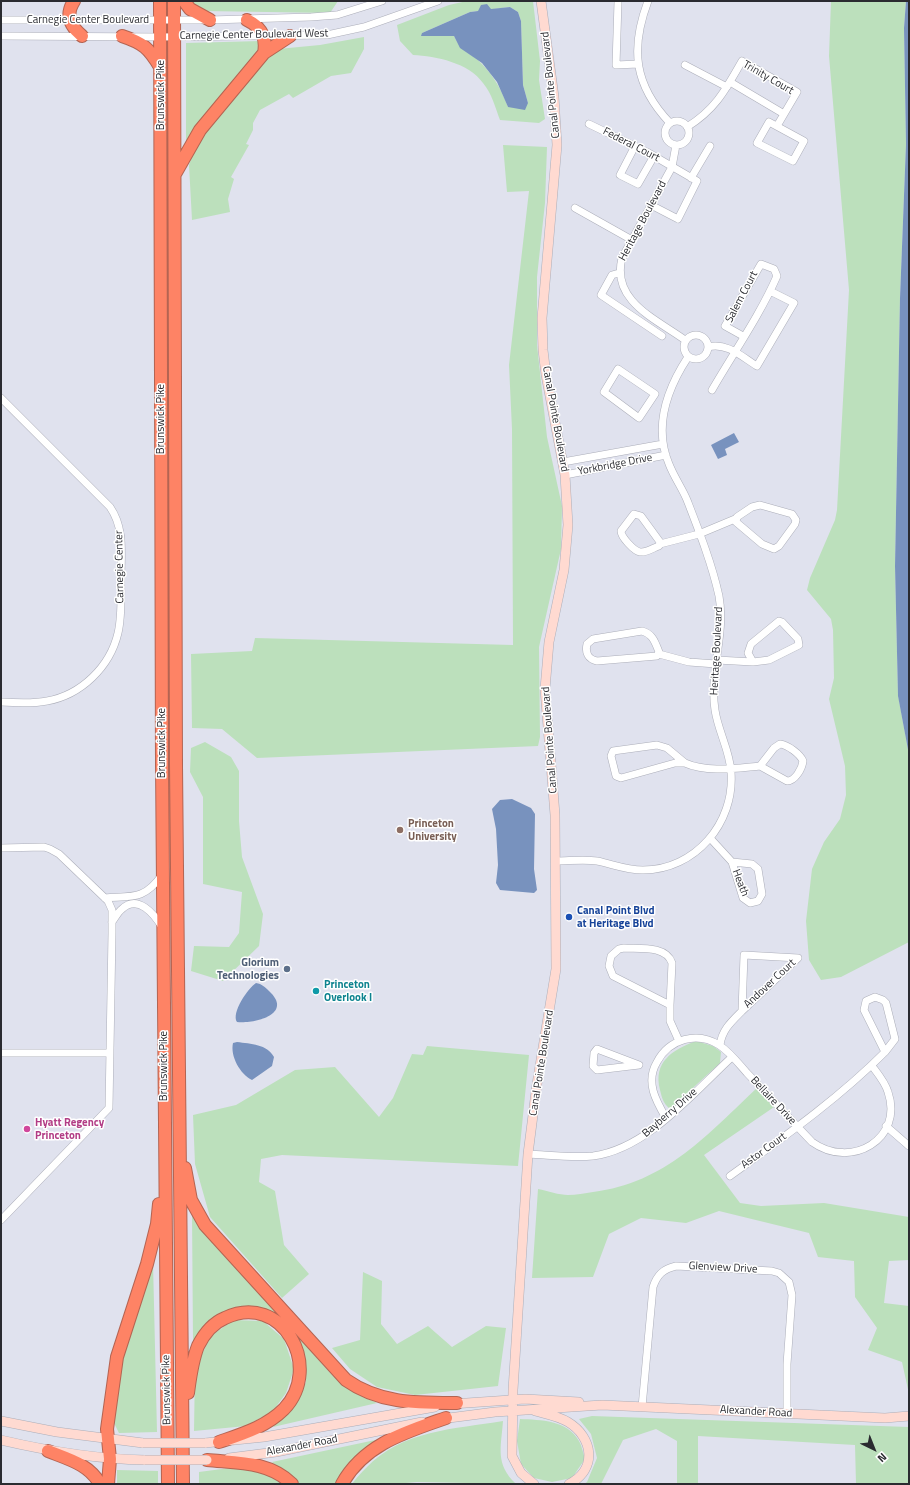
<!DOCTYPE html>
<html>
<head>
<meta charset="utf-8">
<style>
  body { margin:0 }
  #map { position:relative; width:910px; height:1485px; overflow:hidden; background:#e0e2ee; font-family:"Titillium Web",sans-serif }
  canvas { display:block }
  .frame { position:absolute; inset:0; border:2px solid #2a2b30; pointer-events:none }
  .north { position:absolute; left:854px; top:1429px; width:40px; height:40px; -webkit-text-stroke:3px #fff; paint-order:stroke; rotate:137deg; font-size:11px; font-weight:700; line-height:16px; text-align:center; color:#2a2b30 }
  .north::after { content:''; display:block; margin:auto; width:14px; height:18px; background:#2a2b30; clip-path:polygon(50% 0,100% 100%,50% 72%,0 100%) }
</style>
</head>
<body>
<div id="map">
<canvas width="910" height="1485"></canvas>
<div class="frame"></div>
<div class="north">N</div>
</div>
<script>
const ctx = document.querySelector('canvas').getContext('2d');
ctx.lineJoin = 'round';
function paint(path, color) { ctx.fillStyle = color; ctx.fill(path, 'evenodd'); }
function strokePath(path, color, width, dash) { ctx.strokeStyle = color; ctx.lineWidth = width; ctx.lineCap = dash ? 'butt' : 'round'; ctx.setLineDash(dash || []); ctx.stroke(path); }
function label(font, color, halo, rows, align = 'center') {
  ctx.font = font + ' "Titillium Web",sans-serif'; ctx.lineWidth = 3; ctx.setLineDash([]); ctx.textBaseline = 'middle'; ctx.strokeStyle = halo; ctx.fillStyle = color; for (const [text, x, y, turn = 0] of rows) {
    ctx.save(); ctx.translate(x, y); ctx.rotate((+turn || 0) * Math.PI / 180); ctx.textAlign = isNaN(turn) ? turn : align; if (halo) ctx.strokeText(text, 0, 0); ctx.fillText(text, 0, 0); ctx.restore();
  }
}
const green = new Path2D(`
  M187 1H338L330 13 204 11Z
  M467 1H533L540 61 539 80 545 119 539 123 500 120C495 107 492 94 483 83 469 63 436 56 413 55L400 41 397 25 449 5ZM510 7 518 12 521 21 523 85 528 103 508 107C502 91 494 76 482 64 470 51 463 55 454 36L422 33 470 12Z
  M831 1H906L904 28 906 144 900 298 895 566 898 695 909 755V942L841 977 821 980 809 960 806 921 812 869 824 842 840 819 846 795 845 766 829 699 834 678 833 630 831 619 807 590 810 578 835 520 837 510 849 290 829 56Z
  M364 37V49L351 73 331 76 293 98 289 94 260 110 253 123V130L246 144 249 145 231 177 234 179 228 199 230 212 192 220 189 165 197 143 266 58 278 49 320 45Z
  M261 41V49L186 141V43Z
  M503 145 547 147 545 203 537 277V345L547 437 562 506 561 549 539 647 540 737 538 746 257 758 222 729 192 728 191 654 252 651 255 638 513 645 512 429 509 365 529 191 507 192Z
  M205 742 231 757 239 771V821L242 857 263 914 259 946 223 981 191 971 194 946 229 947 239 933 242 892 203 884V797L190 772 191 748Z
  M696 1041 713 1046 721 1052 720 1063 670 1109C663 1103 662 1098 660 1090 653 1062 672 1050 696 1041Z
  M427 1046 529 1055 518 1166 282 1155 261 1159 259 1182 275 1191 284 1245 309 1274 282 1298 210 1217 195 1164 193 1115 236 1105 295 1070 335 1067 379 1117 393 1098 412 1054 423 1055Z
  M759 1086 777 1105 704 1155 740 1203 761 1206 824 1203 909 1217V1260L889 1261 884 1303 909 1306V1394L902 1362 868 1350 877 1328 855 1297 854 1261 818 1257 809 1233 719 1211 686 1223 641 1218 609 1234 593 1277 532 1278 538 1189C548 1191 559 1195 568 1195 576 1195 585 1193 593 1192 666 1183 708 1134 759 1086Z
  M192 1212 198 1226 279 1316 239 1308 210 1319 193 1343Z
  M153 1262 157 1432 119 1433 114 1423 122 1362Z
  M363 1272 382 1281 381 1324 397 1344 428 1326 452 1347 486 1326 506 1328 498 1386 415 1395 377 1387 350 1369 332 1348 360 1340Z
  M233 1320 263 1321 284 1339 294 1369 286 1393 273 1411 246 1426 194 1431 195 1368 211 1336Z
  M298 1337 333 1376 354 1392 377 1403 273 1427 292 1409 306 1382Z
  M592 1416 909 1427V1484H856L855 1445 698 1436V1484H677V1441L656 1429 623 1440 601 1484H584L587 1482 597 1458 591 1434 579 1419Z
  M520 1419C541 1420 567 1420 579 1441 582 1446 583 1453 585 1459L572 1478 552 1482 534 1478 521 1464 517 1441Z
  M503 1421C501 1448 495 1464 516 1484L417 1482 395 1484H352C356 1478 361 1473 366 1468 402 1430 455 1429 503 1421Z
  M380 1439 337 1484H297L272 1462Z
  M237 1467 269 1475 281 1484H199V1472Z
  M117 1470 158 1471V1484H117Z`);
const water = new Path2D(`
  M906 1H909V755L898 696 895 566 900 298 906 144 904 28Z
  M487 4 491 9 510 7 518 12 521 21 523 85 528 103 525 110 508 107 497 82 482 63 460 48 454 36H421L422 33 470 12 478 11 481 5Z
  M734 433 739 442 725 449 727 455 718 459 711 445Z
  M512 799 531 808 535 814 534 869 537 890 534 893 500 890 496 883 498 865 496 829 492 809 500 800Z
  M256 983C262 984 265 987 269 991 294 1014 255 1024 237 1022 231 1013 248 988 256 983Z
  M237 1042C251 1044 267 1044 274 1057L272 1066 252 1080C240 1074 230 1056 233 1043Z`);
const street = new Path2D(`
  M648 1C630 49 634 85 670 123
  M618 2 616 65 638 64
  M1 20H210L311 17 337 15 382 1
  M1 36 160 37 327 35 364 27 438 1
  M685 65 727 87
  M730 82 784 114
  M665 133a12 12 0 1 1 24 0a12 12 0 1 1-24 0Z
  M769 122 804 141 793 161 757 143Z
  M589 124 647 152 697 181 678 219 651 205
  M687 127C716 109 726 89 742 61L797 92 777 126
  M676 145 672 167 622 258C611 301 656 319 685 340
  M635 146 620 175 638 184 654 156
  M691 178 710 146
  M575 208 632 240
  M619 273 612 275 601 295 662 336
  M684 347a12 12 0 1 1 24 0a12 12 0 1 1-24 0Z
  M708 347C727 342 742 357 757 366L794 303 770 291
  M618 369 655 394 639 418 604 392Z
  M712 390C734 352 760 315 777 276L774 269 761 264 725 326 743 336
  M1 398 110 507C125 529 121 553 121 578 121 596 122 616 118 633 110 667 81 695 47 701 32 704 16 703 1 702
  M563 462 663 444
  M565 475 666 455
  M760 505 792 514 796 520 795 524 779 546 774 549 762 544 736 522 737 517 752 507Z
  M634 514 641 516 660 542 659 546C653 548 646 553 640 552 634 551 621 537 621 531Z
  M660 544 699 534 735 519
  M779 621 782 622 798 639 799 645 769 660 753 662 748 653 751 644Z
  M642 631C653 634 655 642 659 652L657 656 597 661C588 659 585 653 587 644L593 639Z
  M659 654 689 662 716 664
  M717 660 753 662
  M780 744C788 745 800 754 803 761 802 769 795 781 787 781L760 766 774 748Z
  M657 745 667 748 685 763H675L621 778 616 776 611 756 613 751Z
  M685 763C707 773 737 768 760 766
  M710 838 732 862
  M1 848 44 847 50 849 59 854 108 901 112 910V933L109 1108 1 1220
  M556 861C569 861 584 859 597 861 612 864 626 870 643 870 695 870 735 823 731 772 730 751 718 731 715 710 709 672 726 634 719 596 712 564 699 531 687 500 682 488 674 477 669 464 653 426 667 389 688 357
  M732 862 752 864 758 869 762 894 758 901 750 903 743 898Z
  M105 898C133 896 144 900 162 875
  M112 922C115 918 118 912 122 909 138 894 154 914 162 927
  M624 948C639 949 666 945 672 963L670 1005 613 976 609 966 611 956 619 949Z
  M744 955 798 958 742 1011Z
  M875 997 883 1000 886 1003 895 1039 885 1052 864 1010 866 1001Z
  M670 1005V1021L679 1041
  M720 1045C722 1030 731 1022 742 1011
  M597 1049 639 1065 597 1070 593 1066 594 1053Z
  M1 1053H110
  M666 1118C656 1101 645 1082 657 1062 669 1039 697 1031 719 1045 730 1052 739 1064 747 1073 769 1096 790 1119 812 1142 851 1170 904 1139 888 1092 885 1082 878 1074 872 1066
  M886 1126 909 1146
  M528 1154C550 1155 571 1158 593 1156 647 1149 693 1093 732 1057
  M730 1176C784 1137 838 1099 885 1052
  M642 1407 653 1287C657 1275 663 1269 676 1266L772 1271 779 1273 789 1282 792 1295 787 1364V1413`);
const secondary = new Path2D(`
  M452 1404 525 1399 579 1402
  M535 1411C546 1414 558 1416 568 1422 593 1437 598 1469 569 1484
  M441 1419 495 1412 602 1405 885 1418 909 1416
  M1 1421 57 1432 143 1443
  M1 1440C48 1451 96 1459 145 1460
  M205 1443 264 1437 435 1407
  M229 1458 276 1452 422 1422
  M534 1484 521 1473 512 1456 513 1390 528 1154 537 1084 556 969 555 815 545 689 549 642 564 570 568 525 565 475 546 375 543 350 542 318 557 145 554 97 541 1`);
const highway = new Path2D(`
  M74 1C65 15 70 26 82 36
  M160 1 162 765 168 1484
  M174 1 176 765 183 1484
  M184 1 190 9 210 20
  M247 20C261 27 267 37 264 53
  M122 36C143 43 149 48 160 67
  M175 174 200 130 264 53 290 36
  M185 1168 191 1200 205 1225 346 1380C380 1404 417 1403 457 1403
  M188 1393C190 1378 192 1361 198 1346 204 1334 213 1323 225 1318 282 1291 324 1367 284 1409 266 1427 242 1434 219 1442
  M48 1451C68 1459 89 1464 100 1484
  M207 1460C237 1463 269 1461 292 1484
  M108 1484 110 1459 107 1429 117 1357 147 1264 157 1224 159 1204
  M342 1484C364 1444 406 1432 446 1418`);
const secondaryBridge = new Path2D(`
  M143 1443H205
  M145 1460H207`);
const markers = [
  [400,830,4,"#8d6e63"],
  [569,917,4,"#1a4fb4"],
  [287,969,4,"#5c6f8a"],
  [316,991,4,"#0f9aa8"],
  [27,1129,4,"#d1479c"]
];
const streetNames = [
  ["Carnegie Center Boulevard",88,20],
  ["Carnegie Center Boulevard West",254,35,-1],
  ["Trinity Court",768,78,30],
  ["Canal Pointe Boulevard",551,85,-96],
  ["Brunswick Pike",161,95,-90],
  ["Federal Court",631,145,27],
  ["Heritage Boulevard",643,221,-62],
  ["Salem Court",742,297,-62],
  ["Brunswick Pike",161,419,-90],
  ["Canal Pointe Boulevard",555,419,80],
  ["Yorkbridge Drive",615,465,-11],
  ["Carnegie Center",120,567,-91],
  ["Heritage Boulevard",717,651,-87],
  ["Canal Pointe Boulevard",550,740,-94],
  ["Brunswick Pike",162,743,-90],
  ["Heath",740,883,69],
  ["Andover Court",770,984,-43],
  ["Canal Pointe Boulevard",542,1063,-81],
  ["Brunswick Pike",164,1066,-90],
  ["Bellaire Drive",773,1101,47],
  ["Bayberry Drive",670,1113,-41],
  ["Astor Court",764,1151,-36],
  ["Glenview Drive",723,1268,3],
  ["Brunswick Pike",167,1390,-91],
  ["Alexander Road",756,1412,3],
  ["Alexander Road",302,1446,-11]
];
const educationNames = [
  ["Princeton",408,824],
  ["University",408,837]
];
const transitNames = [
  ["Canal Point Blvd",577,911],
  ["at Heritage Blvd",577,924]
];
const serviceNames = [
  ["Glorium",279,963],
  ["Technologies",279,976]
];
const cultureNames = [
  ["Princeton",324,985],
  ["Overlook I",324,998]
];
const hotelNames = [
  ["Hyatt Regency",35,1123],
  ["Princeton",35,1136]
];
paint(green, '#bce0bc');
paint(water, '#7892be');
strokePath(street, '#acaeb9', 8);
strokePath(secondary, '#acaeb9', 10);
strokePath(highway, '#b46452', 14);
strokePath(street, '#fff', 7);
strokePath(secondary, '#ffdad1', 9);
strokePath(highway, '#fe8365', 12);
strokePath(secondaryBridge, '#acaeb9', 10, []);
strokePath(secondaryBridge, '#ffdad1', 9);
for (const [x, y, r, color] of markers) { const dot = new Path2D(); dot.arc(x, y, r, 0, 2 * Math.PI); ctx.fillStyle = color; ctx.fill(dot); strokePath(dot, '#fff', 1.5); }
label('11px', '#2a2b30', '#fff', streetNames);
label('bold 11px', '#785e54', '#fff', educationNames, 'left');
label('bold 11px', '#164399', '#fff', transitNames, 'left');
label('bold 11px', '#4e5e75', '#fff', serviceNames, 'right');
label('bold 11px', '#0d838f', '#fff', cultureNames, 'left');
label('bold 11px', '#b23c85', '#fff', hotelNames, 'left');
</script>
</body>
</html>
